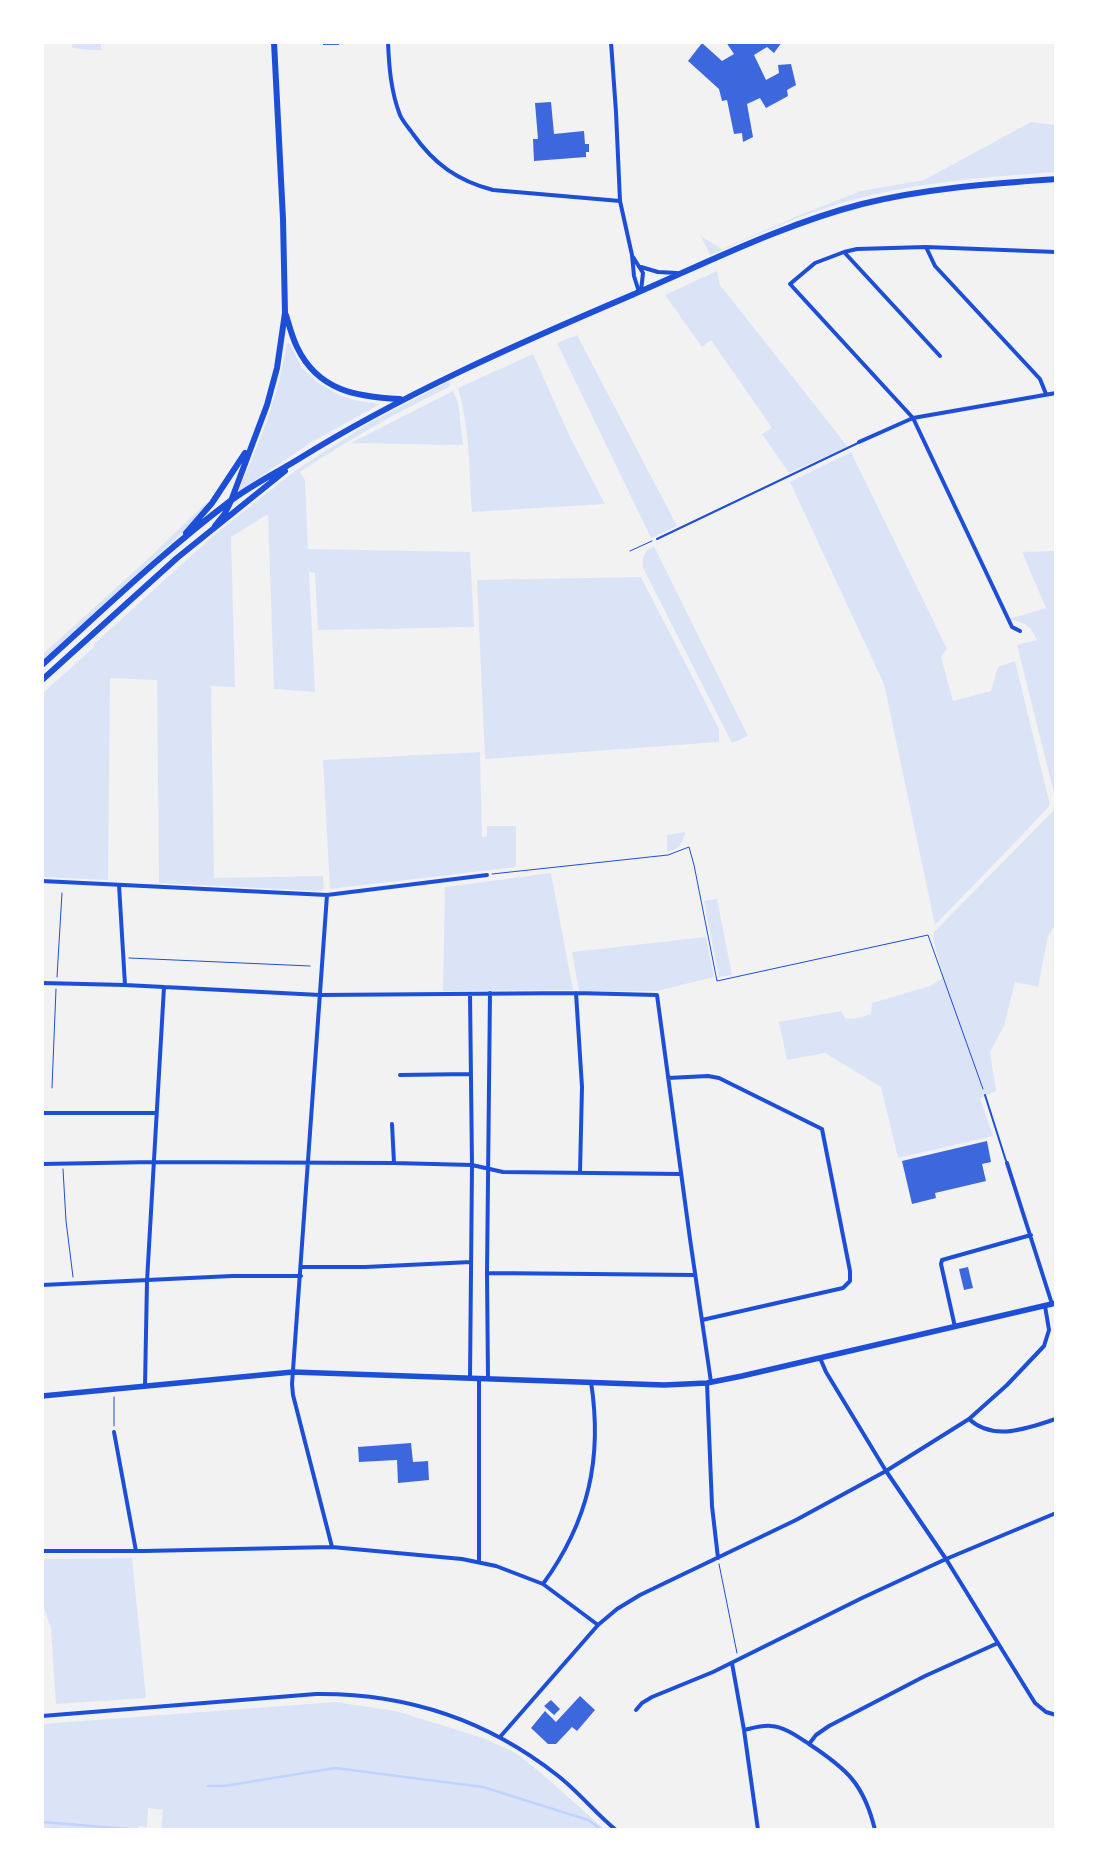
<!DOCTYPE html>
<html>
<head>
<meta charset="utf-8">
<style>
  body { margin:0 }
  #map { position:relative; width:1098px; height:1872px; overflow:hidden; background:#f2f2f2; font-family:Karla,sans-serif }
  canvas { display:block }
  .frame { position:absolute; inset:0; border:44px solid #fff; pointer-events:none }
</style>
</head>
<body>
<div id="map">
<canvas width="1098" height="1872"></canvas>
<div class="frame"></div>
</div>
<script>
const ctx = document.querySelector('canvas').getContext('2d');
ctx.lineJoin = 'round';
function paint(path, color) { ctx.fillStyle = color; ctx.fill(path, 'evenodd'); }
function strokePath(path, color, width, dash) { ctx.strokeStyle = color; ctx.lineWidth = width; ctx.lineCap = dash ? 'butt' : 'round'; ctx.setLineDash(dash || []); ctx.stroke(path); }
const green = new Path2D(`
  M73 43H101V50H92L72 48Z
  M1031 122 1055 125V172C987 177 918 182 852 200 803 213 757 235 710 255L701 236 722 249 795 217 861 191 924 180Z
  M717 271 720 285 848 447 789 473 762 434 772 428 711 340 702 347 665 295Z
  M577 335 677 526 651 538 557 343Z
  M287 343 290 344 302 368 317 382 341 396 359 401 380 404 310 443 238 492C260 441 278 398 287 343Z
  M533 354 570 437 605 504 472 512C469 471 470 428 458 388Z
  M449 381 451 384 449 387C396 413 349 439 300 472L305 480 308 549 470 552 474 627 318 630 315 573 309 572 315 692 274 689 268 514 231 537 235 687 211 686 214 878 323 876 324 889 319 891 159 883 157 680 110 678 108 880 43 877V693L94 647V644L213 536 296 470 369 423Z
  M453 391 458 402 463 445 351 443Z
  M851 452 947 649 941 656 953 701 991 691 998 667 1015 661 1050 805 1028 829 935 925 884 684 790 482Z
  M206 503H208L181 534 43 660V654L149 558Z
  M654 546 748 736 732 743 643 568C642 556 644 551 654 546Z
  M1055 551V797L1017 645 1037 640C1031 625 1023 622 1009 619L1046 608 1022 552Z
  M641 577 719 729V742L485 759 477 580Z
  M480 752 482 837 487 836V826H516V867L330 889 323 760Z
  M1055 809V925L1048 936 1038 987 1015 982 1004 1026 990 1052 996 1091 980 1098 993 1136 898 1158 881 1087 825 1053 787 1060 779 1022 841 1011 845 1018 854 1019 871 1014 872 1003 930 986 943 978 933 938 934 932Z
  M685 832C683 844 679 849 667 852V835Z
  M551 873 573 990 443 991 445 887Z
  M717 899 732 975 719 977 704 901Z
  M706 937 714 977 657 991H579L572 952Z
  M132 1558 146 1698 56 1704 51 1628 43 1605V1559Z
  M335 1702 396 1711 483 1738 516 1753 548 1779 604 1829 161 1830 163 1810 148 1808 147 1827 140 1826 138 1829 77 1828 76 1830 43 1829V1724Z`);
const stream = new Path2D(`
  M208 1786H224L335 1768 483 1787 588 1820 602 1830
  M42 1822 129 1829`);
const building = new Path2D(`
  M323 42H339V45H323Z
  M726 42H782L774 53 767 47 754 55 766 80 779 73 778 65 791 64 796 85 787 90 788 96 766 108 760 98 747 104 753 137 743 142 742 133 734 134 727 100 722 101 719 89 688 61 702 43 722 61 734 54Z
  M551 102 554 134 584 131 585 144H589V152H586V157L534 161 533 139H538L535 103Z
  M987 1141 991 1162 982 1164 986 1181 935 1193 936 1198 912 1204 902 1161Z
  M968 1267 973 1288 964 1290 959 1269Z
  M411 1443 413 1462 428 1461 429 1480 398 1483 397 1460 359 1462 358 1447Z
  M580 1696 595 1710 577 1731 572 1727 556 1744H548L531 1728 545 1711 556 1722Z
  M551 1700 560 1709 554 1715 544 1706Z`);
const path = new Path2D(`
  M630 551 652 541
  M492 874 668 855 689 847 694 865 717 981 928 935 983 1089
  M129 958 310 966
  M57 977 62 893
  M52 1088 56 989
  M63 1169 66 1221 73 1277
  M114 1426V1397
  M719 1564 737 1653`);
const service = new Path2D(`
  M657 539 858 443
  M985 1095 1006 1161`);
const minor = new Path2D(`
  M388 42C389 67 391 92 400 115 403 122 409 128 413 134 434 164 458 181 493 190L620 201
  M611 42 616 112 620 201 632 255 634 276 639 292
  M926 247 935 266 1040 379 1046 394
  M844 252 940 356
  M633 257 643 273 641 291
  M641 267 658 272 677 273
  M859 442 913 418 1056 393
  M1020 631 1012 627 913 418 790 284 815 263 844 252 857 249 926 247 1056 252
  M42 881 327 895 487 875
  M119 885 125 985
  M327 895 292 1384 293 1395 332 1547
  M42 983 125 985 320 995 576 993 657 995 690 1239 711 1382
  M576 993 582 1087 580 1172
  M400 1075 470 1074
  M668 1078 708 1076 719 1078 822 1129 850 1271V1281L843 1288 702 1320
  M42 1113H156
  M392 1124 394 1163
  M1007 1163 1052 1304
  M42 1164 154 1162 394 1163 472 1165 503 1172 681 1174
  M301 1267H365L471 1262
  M487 1273 695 1275
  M42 1285 232 1276H301
  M955 1327 941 1264 942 1260 1031 1235
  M820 1358 826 1372 886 1471 946 1559 1035 1703 1046 1712 1056 1715
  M470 1378 472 1165 470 994
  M488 1379 487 1273 490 993
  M707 1383 712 1506 718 1558
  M145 1386 147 1281 164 987
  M969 1419C994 1442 1027 1428 1056 1419
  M114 1432 136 1551
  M42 1551H144L332 1547 462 1559 496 1566 543 1584 598 1625
  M479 1561V1378
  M543 1584C588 1522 603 1459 591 1382
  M732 1663 744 1730 758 1830
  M636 1710 642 1703 652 1697 713 1672 862 1598 946 1559 1056 1513
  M42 1716 316 1694C406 1693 487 1720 557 1775 578 1791 595 1813 616 1830
  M744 1730C753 1728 762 1725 771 1726 785 1727 797 1736 809 1744 847 1769 864 1784 875 1830
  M500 1737 598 1625 617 1609 640 1595 796 1520 886 1471 969 1419 1007 1385 1044 1346 1049 1330 1045 1306
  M809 1744 816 1735 829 1726 925 1676 998 1643`);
const secondary = new Path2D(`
  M42 1396 293 1372 664 1385 707 1383 742 1376 1056 1303`);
const primary = new Path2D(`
  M286 315C289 325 292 337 297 347 318 391 357 397 400 399
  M215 526 224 515 231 501 267 405 277 368 285 313 283 219 274 42
  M186 533 212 503 245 453
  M42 665C103 610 163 552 229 502 250 486 274 474 297 460 403 394 517 344 632 295 706 263 784 224 862 204 925 188 990 184 1056 179
  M42 680 177 558 285 471`);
paint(green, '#dbe4f7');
strokePath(stream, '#bfd3fe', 2.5);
paint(building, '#3d67dc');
strokePath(path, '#1d4ed8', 1);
strokePath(service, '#1d4ed8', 2);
strokePath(minor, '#1d4ed8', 4);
strokePath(secondary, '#1d4ed8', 5.5);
strokePath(primary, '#1d4ed8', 6);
</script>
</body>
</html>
